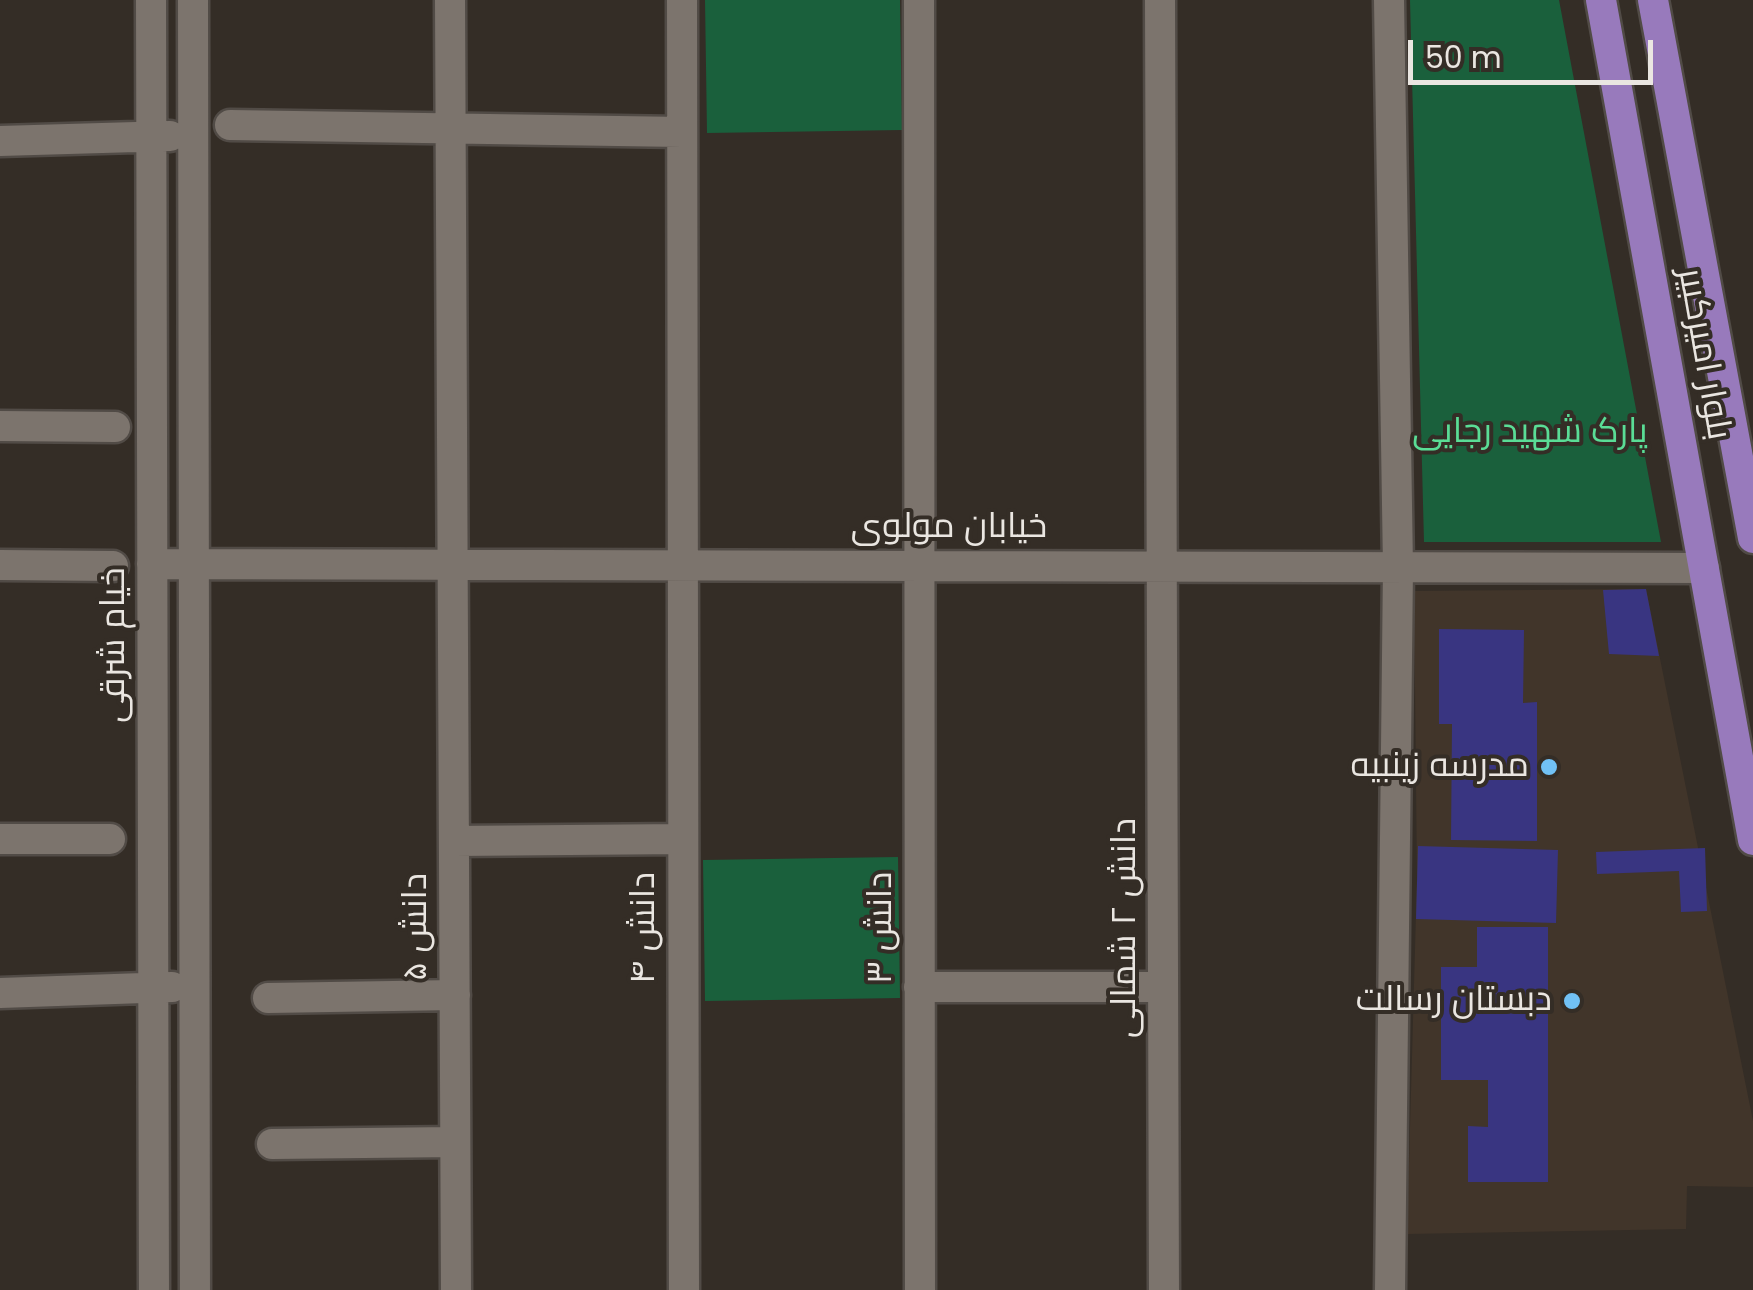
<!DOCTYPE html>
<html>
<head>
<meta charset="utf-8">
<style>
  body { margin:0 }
  #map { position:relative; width:1753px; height:1290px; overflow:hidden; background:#342d26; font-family:Poppins,sans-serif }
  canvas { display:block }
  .scale { position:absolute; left:1408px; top:40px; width:245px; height:45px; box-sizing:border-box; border:5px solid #eae6e1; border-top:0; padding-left:12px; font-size:30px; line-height:35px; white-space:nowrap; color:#eae6e1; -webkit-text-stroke:8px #342d26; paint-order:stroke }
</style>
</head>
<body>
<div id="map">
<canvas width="1753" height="1290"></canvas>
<div class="scale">50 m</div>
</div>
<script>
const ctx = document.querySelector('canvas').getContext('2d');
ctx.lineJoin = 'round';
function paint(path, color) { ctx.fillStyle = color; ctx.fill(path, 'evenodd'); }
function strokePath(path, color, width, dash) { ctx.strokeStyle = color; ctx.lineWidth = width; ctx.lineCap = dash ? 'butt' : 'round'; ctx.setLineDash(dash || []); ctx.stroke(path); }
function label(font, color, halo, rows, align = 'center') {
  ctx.font = font + ' Poppins,Cairo,sans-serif'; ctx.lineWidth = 8; ctx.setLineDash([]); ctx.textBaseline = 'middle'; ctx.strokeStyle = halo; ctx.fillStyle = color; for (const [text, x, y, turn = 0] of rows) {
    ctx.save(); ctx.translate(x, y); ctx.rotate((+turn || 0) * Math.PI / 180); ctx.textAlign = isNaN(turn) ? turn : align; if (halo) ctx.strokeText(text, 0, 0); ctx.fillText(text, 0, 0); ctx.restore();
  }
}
const built = new Path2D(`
  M1646 589 1753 1121V1187L1687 1186 1686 1229 1407 1234 1417 878 1414 591Z`);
const green = new Path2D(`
  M705 0H900L902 130 707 133Z
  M1410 0H1559L1661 542H1424Z
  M898 857 900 998 705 1001 703 860Z`);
const building = new Path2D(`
  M1646 589 1659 656 1609 654 1603 590Z
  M1439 629 1524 630 1523 703 1537 702V841L1451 840 1452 724H1439Z
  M1418 846 1558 850 1556 923 1416 919Z
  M1705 848 1707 911 1681 912 1679 871 1597 874 1596 852Z
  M1477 927H1548V1182H1468V1126L1488 1127V1080H1441V967H1477Z`);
const minor = new Path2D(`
  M151 0 154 1290
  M193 0 195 1290
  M450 0 456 1290
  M682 0 684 1290
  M919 0 920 1290
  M1160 0 1164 1290
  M1389 0 1398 567 1390 1290
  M230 125 682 132
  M0 141 170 136
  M0 426 115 427
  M152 564 1704 568
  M0 565 113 566
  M0 839H110
  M455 841 682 839
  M919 987H1163
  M0 993 172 987
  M268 998 455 995
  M272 1144 455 1142`);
const major = new Path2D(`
  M1601 0 1753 840
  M1653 0 1753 538`);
const markers = [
  [1549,767,10,"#71c1f5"],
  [1572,1001,10,"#71c1f5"]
];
const streetNames = [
  ["بلوار امیرکبیر",1703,354,80],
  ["خیابان مولوی",949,528],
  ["خیام شرقی",115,645,-90],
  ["دانش ۵",417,927,-90],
  ["دانش ۴",645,928,-90],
  ["دانش ۳",882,928,-90],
  ["دانش ۲ شمالی",1126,928,-90]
];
const parkNames = [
  ["پارک شهید رجایی",1530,433]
];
const poiNames = [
  ["مدرسه زینبیه",1529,767],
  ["دبستان رسالت",1552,1001]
];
paint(built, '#41352a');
paint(green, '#1a603c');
paint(building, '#393581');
strokePath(minor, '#514b46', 35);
strokePath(major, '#514b46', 35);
strokePath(minor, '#7c746d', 30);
strokePath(major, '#987abc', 30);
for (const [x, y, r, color] of markers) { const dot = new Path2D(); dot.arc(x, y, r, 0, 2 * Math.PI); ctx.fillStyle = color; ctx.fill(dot); strokePath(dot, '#342d26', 4); }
label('35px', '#eae6e1', '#342d26', streetNames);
label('35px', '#5add96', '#342d26', parkNames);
label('35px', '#eae6e1', '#342d26', poiNames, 'right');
</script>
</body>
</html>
